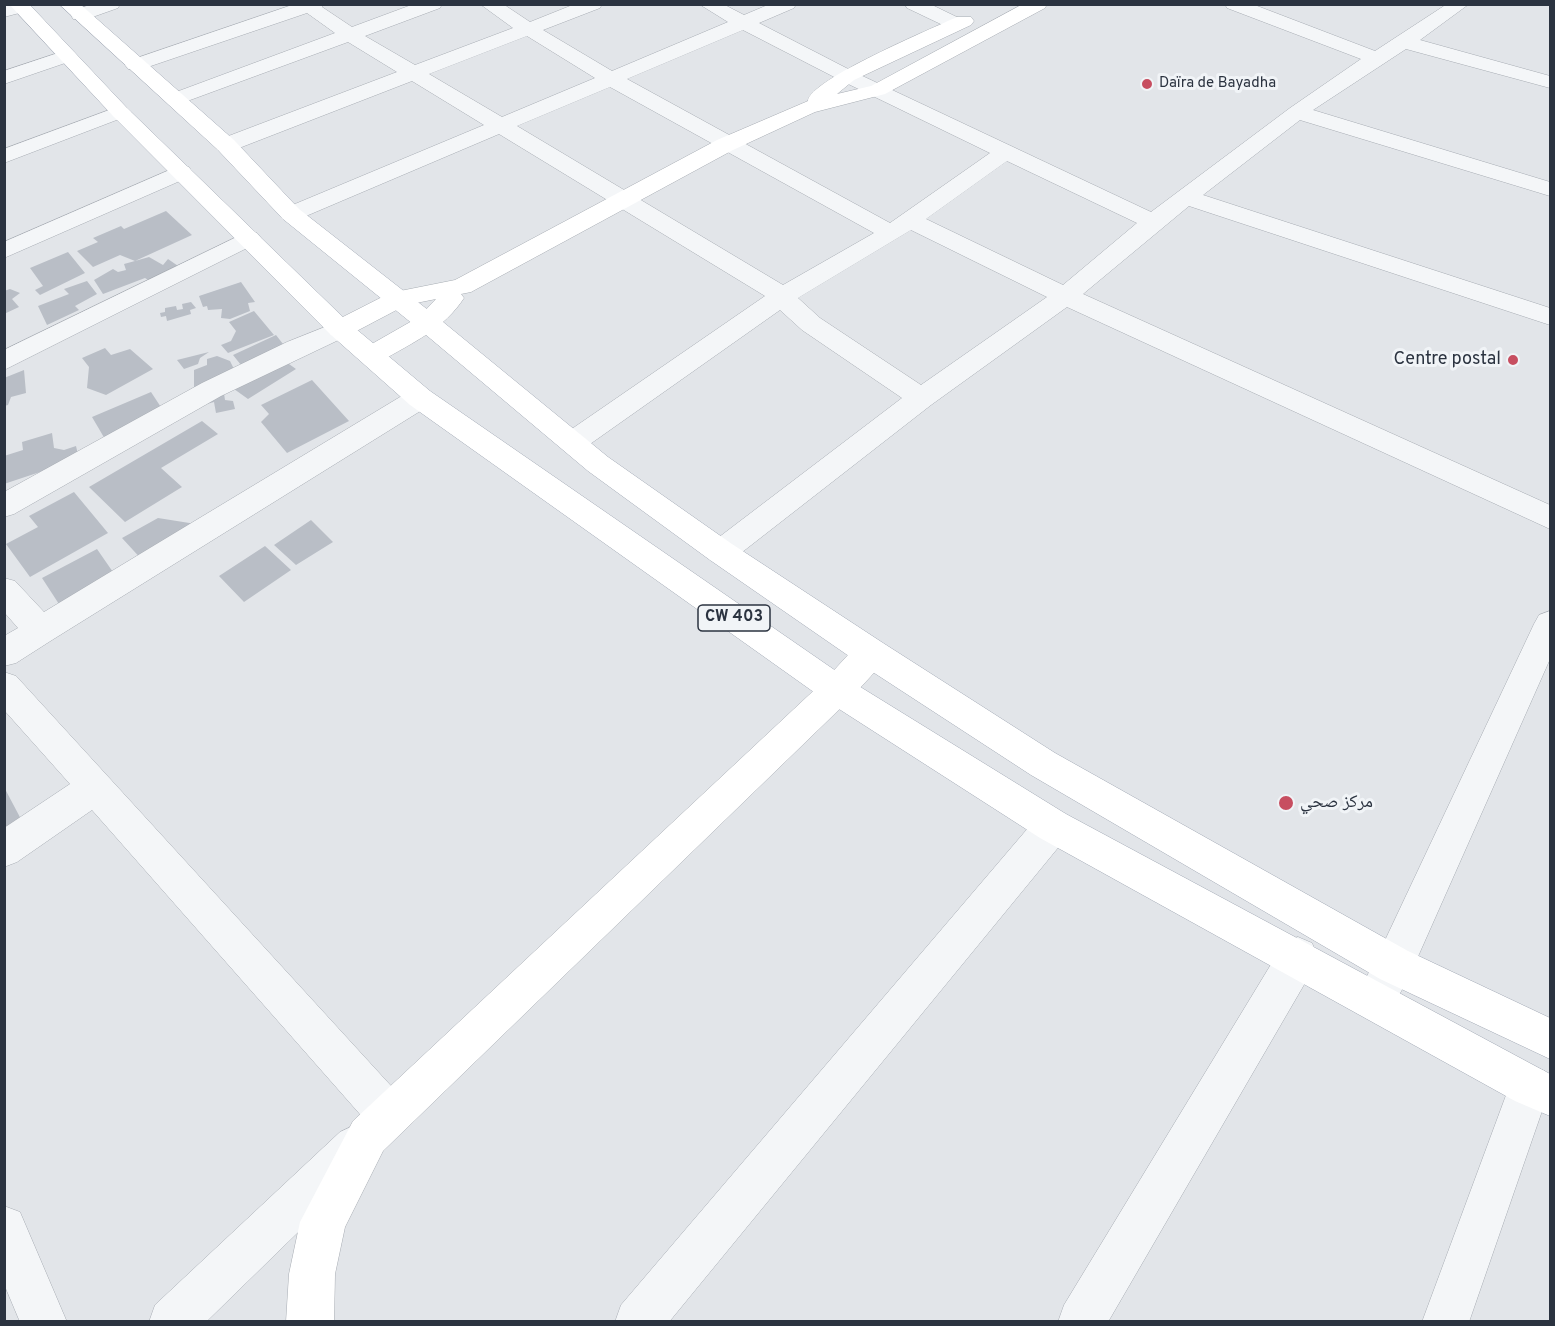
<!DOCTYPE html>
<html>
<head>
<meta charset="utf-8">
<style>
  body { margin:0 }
  #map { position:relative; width:1555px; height:1326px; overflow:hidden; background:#e2e5e9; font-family:Overpass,sans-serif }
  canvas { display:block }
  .frame { position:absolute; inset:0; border:6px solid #2b3340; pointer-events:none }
</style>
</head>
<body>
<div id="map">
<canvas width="1555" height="1326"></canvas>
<div class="frame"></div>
</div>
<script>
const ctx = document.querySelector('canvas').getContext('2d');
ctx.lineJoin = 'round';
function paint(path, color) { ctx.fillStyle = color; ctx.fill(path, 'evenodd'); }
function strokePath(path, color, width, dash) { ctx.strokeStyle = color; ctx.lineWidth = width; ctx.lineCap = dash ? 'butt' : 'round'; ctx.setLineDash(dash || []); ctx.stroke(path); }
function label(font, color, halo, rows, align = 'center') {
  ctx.font = font + ' Overpass,"Noto Naskh Arabic",sans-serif'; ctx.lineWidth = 6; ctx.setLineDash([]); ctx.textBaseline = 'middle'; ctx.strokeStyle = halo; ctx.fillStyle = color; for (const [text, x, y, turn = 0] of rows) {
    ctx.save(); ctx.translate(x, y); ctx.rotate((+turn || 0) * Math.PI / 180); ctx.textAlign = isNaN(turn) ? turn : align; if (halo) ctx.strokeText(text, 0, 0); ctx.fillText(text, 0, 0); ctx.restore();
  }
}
const building = new Path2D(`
  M166 211 192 235 135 261 149 257 163 265 168 259 181 268 153 283 145 278 103 294 94 280 113 269 118 272 126 270 124 264 135 261 120 255 93 267 77 251 98 242 93 238 121 226 124 229Z
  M68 252 85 273 40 295 35 290 43 286 30 268Z
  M87 281 97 294 75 306 79 310 47 325 38 306 69 294 64 289Z
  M241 282 255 302 248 303 250 311 230 319 221 318 222 309 208 310 207 306 203 307 199 296Z
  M10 289 20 293 12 299 19 307 4 314V291Z
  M191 302 196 308 190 310 191 314 167 321 166 316 161 317 160 313 165 312V308L176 306 177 310 183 309 182 304Z
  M254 311 274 335 228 353 221 345 231 341 236 331 229 322Z
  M276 335 283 344 282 359 296 369 248 399 234 389 245 370 233 355Z
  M105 348 111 355 130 349 153 369 106 395 87 388 89 367 82 358Z
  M209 352 200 358 198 364 184 369 177 360Z
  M217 356 230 361 237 375 200 387H194V370L207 365V359Z
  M24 370 26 393 11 397 8 405 4 406V378Z
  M312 380 349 421 287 453 261 422 269 414 261 405Z
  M223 387 225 400 233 401 235 409 216 413 214 402 207 404 206 396Z
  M151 392 172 424 112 451 92 417Z
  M202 421 218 434 161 468 182 487 125 522 89 487Z
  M52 433 54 448 64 450 76 446 79 459 4 484V456L23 450 22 442Z
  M74 492 108 533 30 577 6 544 38 527 29 516Z
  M158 518 202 525 144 562 122 538Z
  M311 520 333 542 296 565 274 545Z
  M265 546 291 570 244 602 219 576Z
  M97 549 124 588 70 621 42 578Z
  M4 787 32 840 4 855Z`);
const street = new Path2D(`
  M28 4 29 7 27 11 4 17V5Z
  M92 4H120L118 8 87 19H73L71 15 73 11Z
  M295 4H324L322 7 352 27 414 4H442L440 8 365 36 415 65 513 28 480 4H503L530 22 575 4H602L600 8 543 30 612 71 728 22 699 4H723L744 15 770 4H796L794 8 759 23 854 72 1151 212 1290 108 1361 59 1227 8 1225 4H1252L1375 51 1447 4H1469L1420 40 1550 76V88L1406 49 1313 110 1550 182V196L1300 120 1203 195 1550 308V325L1189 206 1083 294 1550 505V529L1067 307 931 405 732 560 721 564 710 560 706 552 710 544 902 398 802 330 780 310 583 449 573 452 563 449 559 442 563 435 765 296 499 134 299 219 291 221 283 219 279 214 283 209 484 125 412 81 234 150 226 152 218 150 215 145 218 140 397 72 348 42 182 103 175 105 168 103 165 99 168 95 335 33 307 13 142 69H128L125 65 128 61ZM743 30 840 80 990 153 890 223 627 79ZM527 36 595 78 502 117 429 74ZM610 87 874 233 783 285 517 126ZM1007 161 1137 223 1063 285 926 219ZM911 230 1047 297 921 385 820 318 798 298Z
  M905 4H930L963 20 966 24 963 28H949L907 8Z
  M67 50 74 52 77 56 74 60 4 84V71Z
  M120 106 127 108 131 112 127 116 4 163V149Z
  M181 165 189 167 192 172 189 177 4 258V242Z
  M249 231 257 233 261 238 257 243 4 370V350Z
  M340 321 349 323 353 329 349 335 221 396 14 514 4 517V492L202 383 287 342Z
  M420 389 430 391 434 398 430 405 52 640 16 663 4 666V636L18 628 4 612V578L15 581 44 612 410 391Z
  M1550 611V659L1408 979 1389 1013 1375 1019 1361 1013 1355 999 1380 951 1534 624 1539 615Z
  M4 672 16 676 403 1099 409 1114 403 1129 388 1135 373 1129 92 810 17 862 4 867V828L70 784 4 710Z
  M1053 809 1066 814 1071 826 1066 838 669 1322H615L621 1305 1040 814Z
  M1298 937 1312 943 1318 957 1312 971 1108 1322H1058L1064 1305 1284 943Z
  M1530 1065 1545 1071 1550 1088 1469 1322H1422L1515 1071Z
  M355 1125 370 1132 377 1147 370 1162 206 1322H149L155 1305 340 1132Z
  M4 1206 20 1212 67 1322H20L4 1284Z`);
const secondary = new Path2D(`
  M1023 4H1047L1045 8 885 94 815 112 733 150 471 292 461 294 464 298C444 329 412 343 381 361L372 364 363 361 359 355 363 349 419 317 436 299 406 305 349 335 340 337 331 335 327 329 331 323 390 293 455 280 717 140 808 101C809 80 933 28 957 17H971L974 21 971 25 854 80 837 94 871 86Z
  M871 639 883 643 887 653 883 663 849 700 383 1151 345 1227 335 1274 334 1322H286L289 1274 300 1222 353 1121 825 680 859 643Z`);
const primary = new Path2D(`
  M9 4H29L127 108 349 323 430 391 849 680 1066 814 1550 1074V1116L1515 1101 1040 838 825 700 410 405 331 335 113 116Z
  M59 4H80L234 140 299 209 437 317 608 457 732 544 883 643 1055 753 1408 951 1550 1018V1059L1380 979 1031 775 859 663 710 560 588 471 419 329 283 219 218 150Z`);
const markers = [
  [1147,84,6,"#c74e60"],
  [1513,360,6,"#c74e60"],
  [1286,803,8,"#c74e60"]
];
const farPoinames = [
  ["Daïra de Bayadha",1159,84]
];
const shields = [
  [734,618,72]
];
const shieldNames = [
  ["CW 403",734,618]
];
const poiNames = [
  ["Centre postal",1501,360],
  ["مركز صحي",1300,803,"left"]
];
paint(building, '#b9bec6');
strokePath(street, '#a7acb3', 1);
strokePath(secondary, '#a7acb3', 1);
strokePath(primary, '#a2a9b5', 1);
paint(street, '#f4f6f8');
paint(secondary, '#fff');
paint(primary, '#fff');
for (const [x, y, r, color] of markers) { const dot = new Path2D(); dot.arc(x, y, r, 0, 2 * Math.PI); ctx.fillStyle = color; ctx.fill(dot); strokePath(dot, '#f1f4f7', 2); }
label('15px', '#2b3340', '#f1f4f7', farPoinames, 'left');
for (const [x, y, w] of shields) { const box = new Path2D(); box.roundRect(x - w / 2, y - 13, w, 26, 4.5); ctx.fillStyle = '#f1f4f7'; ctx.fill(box); strokePath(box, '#2b3340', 1.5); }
label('bold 16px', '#2b3340', null, shieldNames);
label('18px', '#2b3340', '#f1f4f7', poiNames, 'right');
</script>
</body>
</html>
